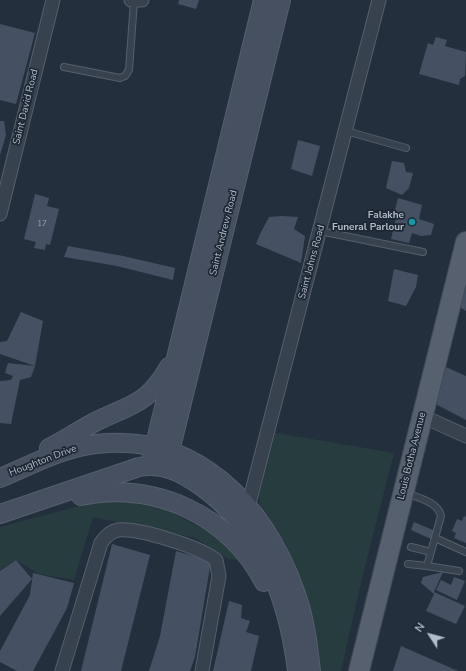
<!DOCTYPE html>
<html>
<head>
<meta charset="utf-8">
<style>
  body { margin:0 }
  #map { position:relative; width:466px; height:671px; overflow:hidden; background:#242f3e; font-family:"Nunito Sans",sans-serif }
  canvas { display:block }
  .north { position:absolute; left:410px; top:615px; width:40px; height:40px; -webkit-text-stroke:3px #1d2633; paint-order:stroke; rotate:306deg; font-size:11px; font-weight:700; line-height:16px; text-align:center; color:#b4bcc9 }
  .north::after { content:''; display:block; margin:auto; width:14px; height:18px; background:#b4bcc9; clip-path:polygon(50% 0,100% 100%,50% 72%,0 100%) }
</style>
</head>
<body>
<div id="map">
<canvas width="466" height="671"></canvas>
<div class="north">N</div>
</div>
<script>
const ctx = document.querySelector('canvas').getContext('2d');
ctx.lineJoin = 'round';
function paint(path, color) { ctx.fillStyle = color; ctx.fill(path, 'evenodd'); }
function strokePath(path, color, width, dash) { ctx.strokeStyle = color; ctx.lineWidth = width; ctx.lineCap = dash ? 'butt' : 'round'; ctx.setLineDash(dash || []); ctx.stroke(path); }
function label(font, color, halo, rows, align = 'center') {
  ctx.font = font + ' "Nunito Sans",sans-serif'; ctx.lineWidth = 3.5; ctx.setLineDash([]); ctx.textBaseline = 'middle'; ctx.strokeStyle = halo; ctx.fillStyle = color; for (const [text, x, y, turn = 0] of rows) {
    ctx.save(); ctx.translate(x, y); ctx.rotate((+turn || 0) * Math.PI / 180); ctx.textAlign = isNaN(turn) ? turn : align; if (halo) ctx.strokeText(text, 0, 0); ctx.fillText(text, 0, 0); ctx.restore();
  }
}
const green = new Path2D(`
  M271 432 394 453 363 574 341 671H314L301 589 295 566 284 541 270 527 260 507 259 497Z
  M98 501 153 503 215 535 239 560 229 559 195 538 93 517 74 580 39 574 16 560 0 570V527Z`);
const building = new Path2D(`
  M179 0H199L196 9 178 4Z
  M0 24 35 33 16 104 0 100Z
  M436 37 447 40 445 46 466 52 465 76 460 79 459 85 419 74 428 43 433 45Z
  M0 121H4L6 135 0 155Z
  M298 140 320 146 312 176 291 169Z
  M392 161 404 163 406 172 413 173 409 188 402 195 386 188Z
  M35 194 49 198 47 206 59 209 50 245 46 244 45 250 34 248 36 242 24 239Z
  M398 198 422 205 419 219 434 224 431 235 421 236 412 233 409 243 391 239 396 218 393 217Z
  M282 216 298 217 294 229 305 236 301 263 256 244 260 234 269 217Z
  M68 246 123 256 175 268 173 280 117 266 64 257Z
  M466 257V311L452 302Z
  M394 269 418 275 416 287 406 306 388 301Z
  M21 312 43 321 35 366 0 354V342L7 341Z
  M8 363 35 366 31 377 20 380 11 424 0 423V381L11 380 13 376 5 373Z
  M437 363 466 376V420L428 400Z
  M464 516 466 517V543L454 538 456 533 452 531 457 519 462 521Z
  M414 522 435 531 431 539 411 530Z
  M112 544 150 555 121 671H81Z
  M176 551 211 561 195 657 190 671H149L160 636Z
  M16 560 32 579 0 616V571Z
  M443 572 434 592 465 606 456 624 426 611 434 594 421 583 423 577Z
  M33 573 74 583 67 608 33 671H17L0 662V651L30 595Z
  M454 577 465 581 457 600 436 590 441 580 451 585Z
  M229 601 242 605 241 618 250 621 246 632 259 636 251 671H213Z
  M401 646 458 671H393Z`);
const lane = new Path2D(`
  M64 67 120 78 125 76 129 70 134 1
  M346 131 406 148
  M320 231 423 252
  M406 493C419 498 438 502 441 516L427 566 459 571
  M435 538 466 552
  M411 547 431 552
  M408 564 427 566`);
const street = new Path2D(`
  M131 0H142
  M0 214 53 0
  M422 416 466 436
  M245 513 248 507 379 0
  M62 671 101 543C105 537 111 531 118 530 139 528 200 547 216 560L219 576 202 671`);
const secondary = new Path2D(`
  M49 448C65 440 81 429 97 421 132 404 148 404 169 367
  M150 465 263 0
  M165 466 170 451 281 0
  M0 478C31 465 62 448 96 444 197 432 265 506 296 594 305 619 308 645 311 671
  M81 496C155 481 229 515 264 582
  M0 514 139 467C164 463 181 472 201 486 263 531 288 597 297 671`);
const primary = new Path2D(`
  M359 671 466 242`);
const markers = [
  [412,222,4,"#0f9aa8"]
];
const numberNames = [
  ["17",42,224]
];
const streetNames = [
  ["Saint David Road",26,107,-76],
  ["Saint Andrew Road",224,233,-76],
  ["Saint Johns Road",312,262,-75],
  ["Louis Botha Avenue",412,456,-76],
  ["Houghton Drive",43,461,-21]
];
const poiNames = [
  ["Falakhe",404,216],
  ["Funeral Parlour",404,228]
];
paint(green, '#263c3f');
paint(building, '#455162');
strokePath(lane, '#565f6c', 8);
strokePath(street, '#565f6c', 15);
strokePath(secondary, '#565f6c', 20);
strokePath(primary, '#414a57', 22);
strokePath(lane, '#38414e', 6);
strokePath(street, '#38414e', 13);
strokePath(secondary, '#465061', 18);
strokePath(primary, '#56606e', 20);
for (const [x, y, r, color] of markers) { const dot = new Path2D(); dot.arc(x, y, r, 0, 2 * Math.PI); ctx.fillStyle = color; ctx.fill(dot); strokePath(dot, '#1d2633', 1.5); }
label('8px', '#98a1af', null, numberNames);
label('10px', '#b4bcc9', '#1d2633', streetNames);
label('bold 10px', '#b4bcc9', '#1d2633', poiNames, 'right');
</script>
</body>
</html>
